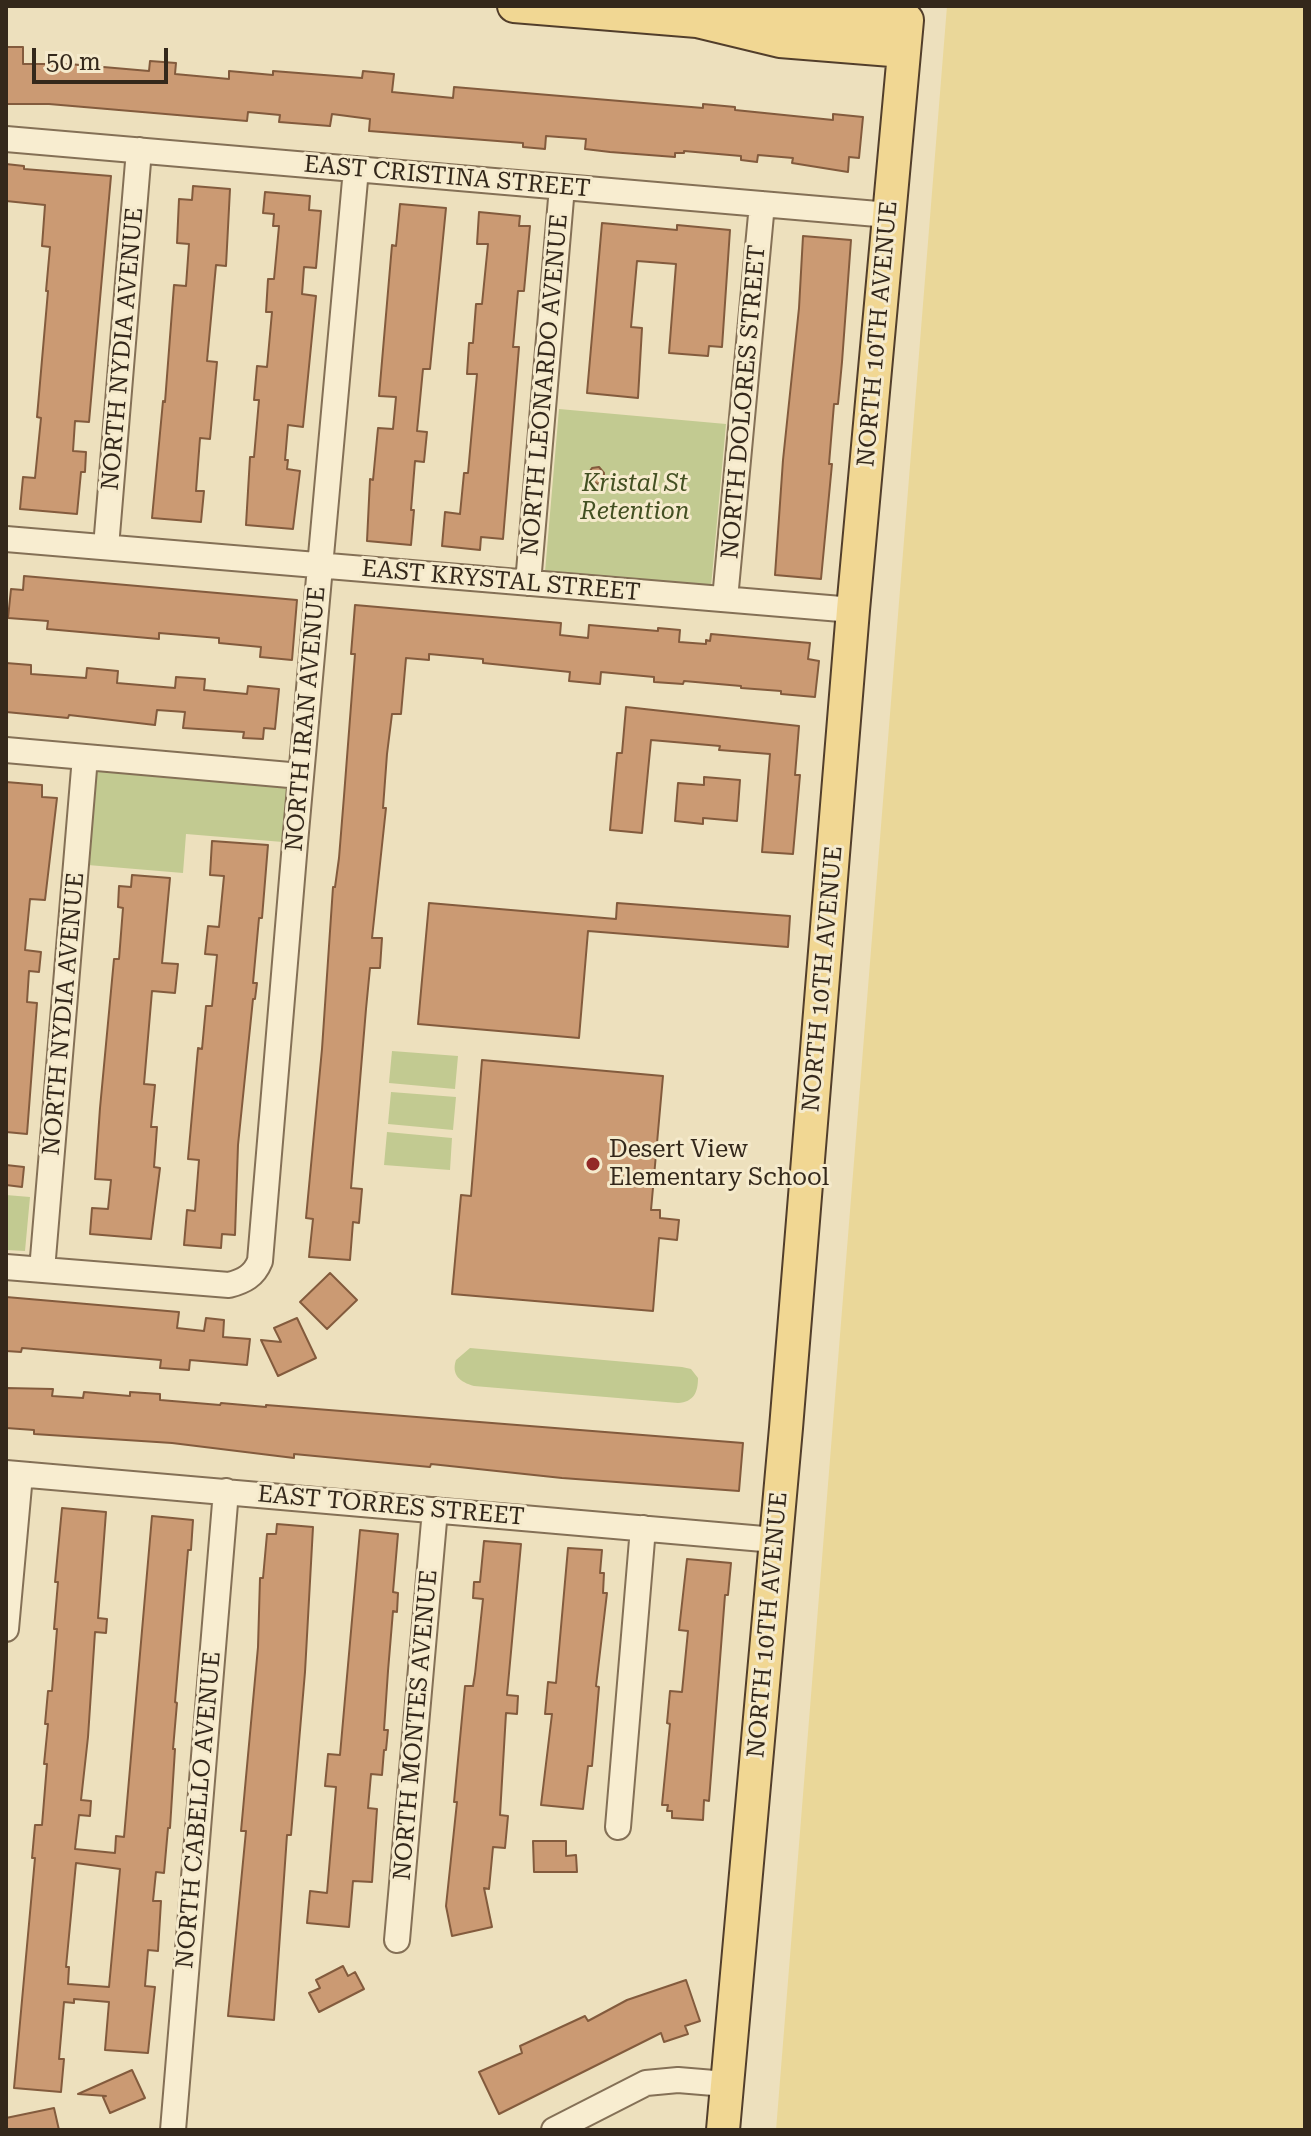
<!DOCTYPE html>
<html>
<head>
<meta charset="utf-8">
<style>
  body { margin:0 }
  #map { position:relative; width:1311px; height:2136px; overflow:hidden; background:#ede0bd; font-family:"Roboto Serif",serif }
  canvas { display:block }
  .frame { position:absolute; inset:0; border:8px solid #34281b; pointer-events:none }
  .scale { position:absolute; left:32px; top:48px; width:136px; height:36px; box-sizing:border-box; border:4px solid #34281b; border-top:0; padding-left:10px; font-size:24px; line-height:28px; white-space:nowrap; color:#34281b; -webkit-text-stroke:6px #f5eacc; paint-order:stroke }
</style>
</head>
<body>
<div id="map">
<canvas width="1311" height="2136"></canvas>
<div class="frame"></div>
<div class="scale">50 m</div>
</div>
<script>
const ctx = document.querySelector('canvas').getContext('2d');
ctx.lineJoin = 'round';
function paint(path, color) { ctx.fillStyle = color; ctx.fill(path, 'evenodd'); }
function strokePath(path, color, width, dash) { ctx.strokeStyle = color; ctx.lineWidth = width; ctx.lineCap = dash ? 'butt' : 'round'; ctx.setLineDash(dash || []); ctx.stroke(path); }
function label(font, color, halo, rows, align = 'center') {
  ctx.font = font + ' "Roboto Serif",serif'; ctx.lineWidth = 6; ctx.setLineDash([]); ctx.textBaseline = 'middle'; ctx.strokeStyle = halo; ctx.fillStyle = color; for (const [text, x, y, turn = 0] of rows) {
    ctx.save(); ctx.translate(x, y); ctx.rotate((+turn || 0) * Math.PI / 180); ctx.textAlign = isNaN(turn) ? turn : align; if (halo) ctx.strokeText(text, 0, 0); ctx.fillText(text, 0, 0); ctx.restore();
  }
}
const green = new Path2D(`
  M559 409 726 424 711 587 545 572Z
  M85 757 301 776 295 843 186 834 183 873 76 864Z
  M392 1051 458 1056 455 1089 389 1083Z
  M391 1092 456 1097 453 1130 388 1124Z
  M387 1132 452 1138 450 1170 384 1165Z
  M6 1195 30 1197 25 1251 6 1250Z
  M470 1348 682 1367 691 1369 698 1378C698 1392 694 1402 678 1403L474 1386C460 1382 451 1375 456 1360Z`);
const sand = new Path2D(`
  M947 6H1305V2130H776Z`);
const building = new Path2D(`
  M6 47H23V64H69L149 71 150 61 176 63 175 74 229 79V71L273 75V71L362 78 363 71 394 74 392 92 453 98 454 87 703 108V104L735 107V110L833 120V114L863 117 859 158 849 157 848 172 792 163 793 158 758 155 757 162 741 160V156L684 151V153H675V157L610 152 585 149 586 139 559 137 546 136 545 149 523 147V143L369 131 370 119 332 114 330 126 279 122 280 115 248 112 247 121 49 104H6Z
  M6 164 24 166V169L111 176 89 422 75 421 73 451 86 452 85 472H81L77 514 20 509 23 477 35 478 41 418 37 417 48 291H46L50 247 42 246 45 205 6 201Z
  M193 186 230 189 226 266 216 265 207 361 217 362 210 439 200 438 196 491H204L201 522 152 518 163 401 165 402 174 285 186 286 189 244 177 243 179 199 192 200Z
  M265 192 310 196 309 210 321 211 316 268 304 267 302 294 316 296 303 427 288 425 285 460H288L287 469 300 471 293 529 246 525 250 457H254L259 400H254L257 366 267 367 272 312H266L268 279H274L279 226H273L274 214 263 213Z
  M400 204 446 208 430 369H423L417 431 427 432 424 462 415 461 411 510H414L411 545 367 541 370 479 373 480 378 428 393 429 396 397 379 396 392 245 396 246Z
  M479 212 520 216 519 226H530L524 291H518L513 347H519L503 539 481 537 480 550 442 546 445 512 460 514 464 473H468L477 374H467L469 343H473L476 304H482L488 244H477Z
  M602 223 677 230V225L730 230 722 347 709 346 708 356 669 353 676 264 637 261 631 327 642 328 638 398 587 393Z
  M803 236 851 240 842 362 838 404H834L829 464H832L821 579 775 575 783 460 799 308Z
  M599 467 604 473V480L598 484 591 481 588 474 592 468Z
  M24 576 297 600 292 660 260 657 261 647 219 643V638L159 633V639L47 629 48 621 8 618 11 589 23 590Z
  M355 605 561 623 560 635 588 638 589 625 658 631V628L680 630 679 642 706 644V640L710 641 711 634 810 643 808 659 819 661 815 697 781 694V691L741 688V686L684 681 683 684 654 682V677L601 672 600 684 569 681 570 672 483 663V659L429 654V660L406 658 401 714H392L387 754 383 808H386L372 938H382L380 968H370L366 1009 351 1188 362 1189 359 1223 353 1222 350 1260 309 1257 313 1219 306 1218 322 1049 333 887H335L339 858 344 796 355 654H351Z
  M6 663 31 665V674L86 678 87 668 118 671 117 683 175 688 176 677 205 679 204 690 247 694 248 686 279 689 275 729 264 728 263 739 243 738 244 732 183 728 185 712 157 710 155 725 69 715 68 718 6 712Z
  M626 707 799 726 795 775H800L793 854 762 852 770 754 719 750 720 746 651 740 642 833 610 830 617 753H622Z
  M704 777 740 780 737 821 703 818V824L675 821 678 783 704 785Z
  M6 782 42 785V797L57 798 45 900 30 899 25 950 41 952 39 972 29 971 27 1002 37 1003 27 1134 6 1132Z
  M212 841 268 845 262 918H259L253 983H257L255 999H253L238 1145 235 1235 222 1234 221 1248 184 1245 187 1210 195 1211 199 1160 188 1159 198 1048 202 1049 206 1006H212L217 955 205 954 208 926 219 927 224 876 210 875Z
  M132 875 170 878 162 963 178 964 175 993 152 991 144 1084 155 1085 151 1127H157L154 1167 160 1168 151 1239 90 1234 92 1208 108 1209 111 1180 95 1179 100 1108 114 959H119L123 908 118 907 119 886 131 887Z
  M429 903 616 919 617 903 790 916 788 947 588 931 579 1038 418 1024Z
  M482 1060 663 1076 651 1210H660V1218L679 1220 677 1240 659 1238 653 1311 452 1294 461 1195 471 1196Z
  M6 1165 24 1167 22 1187 6 1185Z
  M330 1273 357 1300 327 1329 300 1302Z
  M6 1297 179 1312 177 1328 204 1331 206 1318 224 1320 223 1337 250 1339 247 1365 190 1360 189 1370 160 1368 161 1360 22 1348 21 1352 6 1351Z
  M297 1318 316 1358 278 1376 261 1340 281 1342 274 1328Z
  M6 1388 53 1389 52 1396 83 1398 84 1392 130 1396V1392L160 1394V1400L220 1405 221 1403 266 1407V1405L743 1443 739 1491 562 1478 431 1464 430 1467 294 1454V1458L172 1443 34 1434V1430L6 1428Z
  M62 1508 106 1512 98 1618 107 1619 106 1633 95 1632 88 1737 81 1800 91 1801 90 1816 79 1815 75 1849 115 1853 116 1836 124 1837 152 1516 193 1520 191 1550H188L175 1702 177 1703 173 1749H175L170 1828H168L164 1873 156 1872 153 1901H161L158 1951 148 1950 145 1986 155 1987 148 2053 105 2050 109 2002 74 1999V2003L64 2002 59 2059H64L61 2092 14 2088 35 1858H32L35 1825H42L47 1764H44L48 1724H45L48 1691H52L57 1629H54L58 1582H55ZM76 1863 120 1869 109 1987 68 1984 69 1967H66Z
  M277 1524 313 1527 305 1672 291 1835H287L274 2020 228 2016 246 1831H241L258 1647 260 1578H263L267 1534H276Z
  M360 1530 398 1534 393 1592 398 1593 397 1612 393 1611 388 1671 384 1730H388L386 1750H384L382 1775 371 1774 368 1808 377 1809 372 1882 353 1881 349 1927 307 1923 310 1891 327 1893 336 1787 325 1786 328 1754 340 1755Z
  M484 1541 521 1544 507 1695 518 1696 517 1714 506 1713 500 1815 508 1816 505 1848 493 1847 489 1889 484 1888 492 1927 452 1936 446 1906 457 1802H454L465 1686H473L475 1674 483 1599 473 1598 474 1582H480Z
  M568 1548 602 1550 600 1573H604L603 1593H607L596 1686 599 1687 592 1766H588L583 1809 541 1805 552 1714H545L548 1682 556 1683Z
  M687 1559 731 1563 728 1595H725L709 1801 704 1800 703 1820 672 1818V1811H667L668 1805H662L670 1724 667 1723 670 1691 682 1692 688 1631 679 1630Z
  M533 1841H566V1856L576 1855 577 1872H534Z
  M343 1966 348 1976 355 1972 364 1989 319 2012 309 1993 320 1988 316 1980Z
  M686 1980 700 2021 685 2026 688 2034 664 2042 661 2033 499 2114 479 2072 522 2053 520 2046 585 2016 588 2021 627 2000Z
  M132 2070 145 2098 110 2113 103 2097 106 2096 78 2094Z
  M54 2108 59 2130H6V2118Z`);
const minor = new Path2D(`
  M6 139 889 215
  M6 539 853 610
  M106 547 139 150
  M528 583 562 187
  M725 599 762 204
  M6 750 301 776
  M6 1267 229 1285C244 1281 254 1276 260 1261L295 843 356 169
  M42 1270 85 757
  M6 1473 775 1540
  M6 1629 20 1475
  M618 1827 643 1528
  M397 1940 435 1510
  M173 2130 226 1491
  M554 2130 646 2083 678 2080 726 2084`);
const major = new Path2D(`
  M514 6 697 21 780 41 904 51
  M697 21 783 10 907 20 853 610 786 1428 723 2130`);
const markers = [
  [593,1164,8,"#932927"]
];
const streetNames = [
  ["EAST CRISTINA STREET",447,177,5],
  ["NORTH 10TH AVENUE",878,334,-85],
  ["NORTH NYDIA AVENUE",123,349,-85],
  ["NORTH LEONARDO AVENUE",545,385,-85],
  ["NORTH DOLORES STREET",744,402,-85],
  ["EAST KRYSTAL STREET",501,581,5],
  ["NORTH IRAN AVENUE",306,719,-85],
  ["NORTH 10TH AVENUE",823,979,-85],
  ["NORTH NYDIA AVENUE",64,1014,-85],
  ["EAST TORRES STREET",391,1506,5],
  ["NORTH 10TH AVENUE",768,1625,-85],
  ["NORTH MONTES AVENUE",416,1725,-85],
  ["NORTH CABELLO AVENUE",199,1810,-85]
];
const parkNames = [
  ["Kristal St",635,484],
  ["Retention",635,512]
];
const poiNames = [
  ["Desert View",609,1150],
  ["Elementary School",609,1178]
];
paint(green, '#c2ca91');
paint(sand, '#ead799');
paint(building, '#cb9a73');
strokePath(building, '#835b3d', 2);
strokePath(minor, '#847056', 28);
strokePath(major, '#523e2b', 36);
strokePath(minor, '#f8edd0', 24);
strokePath(major, '#f1d793', 32);
for (const [x, y, r, color] of markers) { const dot = new Path2D(); dot.arc(x, y, r, 0, 2 * Math.PI); ctx.fillStyle = color; ctx.fill(dot); strokePath(dot, '#f5eacc', 3); }
label('24px', '#34281b', '#f5eacc', streetNames);
label('italic 24px', '#435022', '#f5eacc', parkNames);
label('24px', '#34281b', '#f5eacc', poiNames, 'left');
</script>
</body>
</html>
